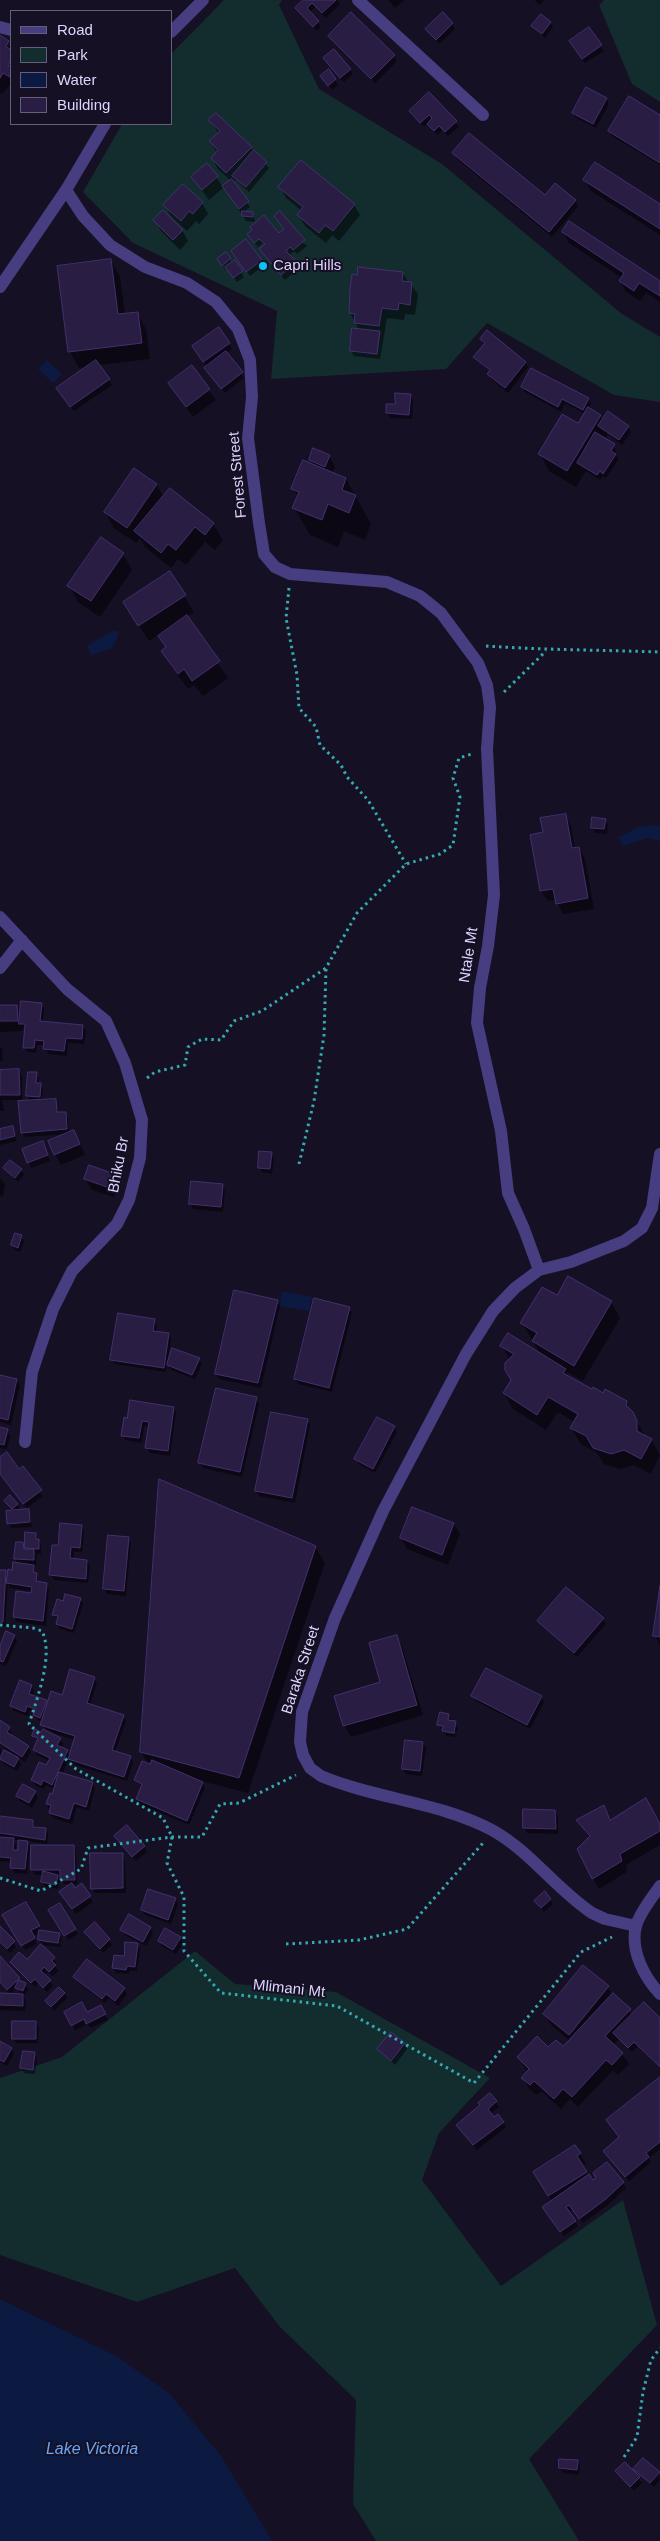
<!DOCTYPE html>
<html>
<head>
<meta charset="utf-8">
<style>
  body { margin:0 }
  #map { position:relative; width:660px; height:2541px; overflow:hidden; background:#151024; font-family:Arial,sans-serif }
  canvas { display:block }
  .legend { position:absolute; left:10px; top:10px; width:162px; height:115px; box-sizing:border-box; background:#151024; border:1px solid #655f7b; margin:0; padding:6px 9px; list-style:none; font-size:15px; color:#ded5fd }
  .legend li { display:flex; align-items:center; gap:10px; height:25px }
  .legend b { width:25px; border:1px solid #655f7b }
</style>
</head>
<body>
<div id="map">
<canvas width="660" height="2541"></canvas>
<ul class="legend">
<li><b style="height:6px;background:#473d81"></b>Road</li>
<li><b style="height:14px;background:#132c2e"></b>Park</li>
<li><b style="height:14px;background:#0c1a41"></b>Water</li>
<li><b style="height:14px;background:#291d44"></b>Building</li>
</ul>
</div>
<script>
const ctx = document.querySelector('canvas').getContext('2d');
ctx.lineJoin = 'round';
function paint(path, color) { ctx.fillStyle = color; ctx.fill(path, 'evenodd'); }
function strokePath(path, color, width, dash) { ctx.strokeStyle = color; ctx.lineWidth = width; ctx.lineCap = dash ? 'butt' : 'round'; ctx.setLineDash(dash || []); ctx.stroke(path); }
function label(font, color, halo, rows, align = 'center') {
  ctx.font = font + ' Arial,sans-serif'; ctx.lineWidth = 4; ctx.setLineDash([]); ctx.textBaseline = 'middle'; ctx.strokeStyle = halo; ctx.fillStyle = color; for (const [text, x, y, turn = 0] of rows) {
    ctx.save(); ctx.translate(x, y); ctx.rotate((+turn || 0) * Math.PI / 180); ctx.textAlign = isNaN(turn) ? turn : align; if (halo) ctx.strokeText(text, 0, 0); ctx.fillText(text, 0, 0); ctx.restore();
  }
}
const green = new Path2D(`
  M224 0H282L279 5 319 89 442 164 622 314 660 337V402L614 395 487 323 446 369 271 379 277 311 133 243 83 192 122 124H171V54Z
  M604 0H660V102L632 84 599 5Z
  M195 1951 235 1984 336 1992 490 2078 439 2133 422 2180 501 2286 623 2200 657 2325 529 2459 579 2541H376L353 2504 356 2400 280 2327 235 2268 137 2302 0 2255V2078L62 2057Z`);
const water = new Path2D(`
  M47 360 62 374 53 383 38 369Z
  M112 631H117L119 634 112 648 91 655 87 646Z
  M654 825 660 826V841L647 838 624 846 618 837 639 827Z
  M282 1291 312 1297 309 1311 280 1306Z
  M0 2299 116 2356 169 2393 221 2456 272 2541H0Z`);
const shadow = new Path2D(`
  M304 0H337L340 4 326 18 315 7 310 13 321 26 317 31 296 8Z
  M388 0H405L395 8Z
  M534 0H544L540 5Z
  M550 22 553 27 545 38 533 26Z
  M452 24 455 29 439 44 427 30Z
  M589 28 604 51 585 63 573 46Z
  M329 36 394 56 397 61 375 83Z
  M0 37 11 48V84L2 94 0 93Z
  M328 64 350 69 353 74 344 82Z
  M335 80 338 85 332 90 325 81Z
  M429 93 459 127 448 136 443 130 437 135 428 123 424 127 410 111Z
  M606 98 609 104 596 128 576 118 573 113Z
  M660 116V165L612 136 609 131Z
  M210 120 251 148 269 168 249 192 236 180 233 183 250 207 243 212 253 213 255 222 246 221 224 187 209 200 193 178 207 165 223 187 231 181 218 169 212 158 217 153 211 142 219 134Z
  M454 153 546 197 575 201 578 206 552 237 456 158Z
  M585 180 660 205V235L591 191Z
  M280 187 354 205 360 215 339 241 332 235 326 243 305 226 298 215 302 211 286 198Z
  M202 203 208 214 199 224 196 221 187 231 171 216 165 205Z
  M275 217 307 246 297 254 294 251 289 256 299 268 285 280 260 249 265 245 263 243 258 247 252 240 278 235 285 230Z
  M155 220 182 230 188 241 180 250 161 231Z
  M563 232 660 282V302L646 293 640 301 626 292 620 281 622 278 569 243Z
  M226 254 232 263 234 262 244 277 237 282 228 268 226 270 222 265Z
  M235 256 261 260 264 265 250 276Z
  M110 260 120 276 125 314 137 313 146 329 150 359 99 365 112 385 74 411 61 394 89 367 79 368 70 352 59 267Z
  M402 273 418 294 415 315 405 314 404 320 387 318 380 359 354 356 351 351 359 330 350 313Z
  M218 328 232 349 226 353 244 378 225 393 209 374 208 367 196 351Z
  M481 339 525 362 528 367 508 393 491 379 490 372 475 358 484 344Z
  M192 367 216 400 193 417 169 384Z
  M522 387 588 399 591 404 588 409 600 416 603 421 609 413 628 427 631 432 622 445 608 434 605 439 614 445 618 460 606 478 603 476 600 480 586 471 576 487 549 471 540 454 579 425 585 414 565 403 561 412 525 392Z
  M410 395 413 400 412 419 390 418 387 413V405L396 406Z
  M329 456 335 467 332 474 346 479 371 524 365 540 344 531 338 547 310 535 294 507 298 498 293 488 314 466 310 460Z
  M156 484 164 497 170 489 213 524 223 540 215 550 205 542 186 565 178 559 171 568 145 547 140 538 136 543 114 528 105 512Z
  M123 554 132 570 100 617 78 602 69 586Z
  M170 573 194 612 186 617 228 678 203 696 194 685 188 689 172 667 163 651 167 649 159 635 149 641 134 618Z
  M565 815 571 826 575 849 579 848 585 859 594 909 563 914 556 900 548 901 541 891 544 833Z
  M605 820 608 825 607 834 595 833 592 828Z
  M41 1004 44 1009 43 1022 83 1026 86 1031 84 1044 68 1043 67 1056 48 1054 45 1045H37L36 1053 27 1052 24 1047 26 1029 23 1028V1031L0 1032V1007L17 1006 21 1014Z
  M0 1047 2 1049 3 1061H0Z
  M0 1071H19L22 1076V1100H2L4 1111H0Z
  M36 1074 39 1079V1085L43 1090 42 1101 55 1100 59 1114 65 1113 68 1118 69 1134 74 1131 85 1155 61 1165 55 1154 66 1134 25 1137 22 1132 31 1102 27 1096Z
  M12 1128 17 1141 0 1145V1130Z
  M43 1143 50 1161 31 1168 24 1150Z
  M271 1153 274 1159 272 1174 262 1172 259 1167Z
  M5 1168 21 1170 24 1175 18 1182Z
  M111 1174 118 1185 114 1197 92 1190 85 1179Z
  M0 1178 5 1184 3 1197 0 1196Z
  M222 1186 225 1191 223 1212 193 1209 190 1203Z
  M21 1236 24 1241 20 1252 15 1250 12 1245Z
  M557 1297 611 1302 620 1318 583 1381 565 1371 570 1378 592 1391 626 1402 645 1436 651 1440 660 1455 651 1474 634 1465 621 1469 604 1464 596 1452 581 1444 571 1428 575 1422 558 1412 546 1430 513 1409 504 1393 512 1381 510 1360 502 1346 541 1355 522 1323Z
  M277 1301 280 1306 261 1388 219 1379 216 1374Z
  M349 1308 352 1313 332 1392 298 1384 295 1378Z
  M154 1320 157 1325 156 1332 168 1334 171 1339 168 1359H199L202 1364 195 1379 171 1370 167 1363 166 1372 115 1364 112 1359Z
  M0 1376 17 1380 20 1385 11 1425 0 1422Z
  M256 1399 259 1404 242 1477 203 1468 200 1462Z
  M174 1408 176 1413 170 1456 150 1453 147 1448 150 1427 144 1426 142 1443 125 1440 122 1435 125 1419Z
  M307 1420 310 1425 295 1503 259 1496 256 1491Z
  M394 1427 397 1432 375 1473 359 1464 356 1459Z
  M0 1429 7 1430 10 1436 7 1449 0 1448Z
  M0 1459 19 1471 43 1496 27 1508 0 1474Z
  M6 1501 17 1504 20 1509 18 1511H29L32 1527 11 1528 8 1523 15 1512 10 1503 8 1505 10 1508Z
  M454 1524 460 1534 448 1565 407 1549 401 1538Z
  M81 1526 84 1532 82 1552H74L73 1560 87 1561 90 1566 88 1583 54 1580 51 1575 59 1547Z
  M27 1534H36L41 1545V1554H37L36 1565H32L39 1583 46 1584 49 1589 46 1626 17 1622 14 1617 32 1591 10 1588 8 1583 5 1627H0V1571H5L8 1577 19 1564 15 1559 23 1544 26 1549Z
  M128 1538 131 1543 126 1596 107 1594 104 1589Z
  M315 1547 325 1563 248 1793 201 1781 205 1788 189 1825 140 1804 137 1799 142 1787 135 1780 149 1765 141 1752Z
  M660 1596V1645L655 1636Z
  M80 1599 83 1604 74 1633 60 1629 57 1624 58 1620 54 1614 64 1602Z
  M603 1619 606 1624 577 1657 538 1621Z
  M14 1636 17 1641 6 1666 0 1664V1649Z
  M396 1637 402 1647 423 1715 351 1737 345 1726 336 1696 382 1683Z
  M94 1678 97 1683 90 1705 123 1716 126 1721 115 1752 130 1757 133 1762 127 1781 72 1764 69 1759 62 1774 92 1783 95 1788 89 1811 77 1807 72 1824 53 1818 50 1813 47 1804 55 1789 46 1785 44 1789 35 1785 32 1780 47 1767 50 1761 37 1755 34 1750 38 1741 33 1735 46 1732 43 1722 37 1720 35 1712 30 1711 28 1716 14 1711 11 1706 32 1686 34 1691 33 1696 46 1701 48 1705ZM50 1732 75 1740 70 1756 67 1751 61 1748 63 1744 60 1738Z
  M473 1696 541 1697 544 1702 530 1729 476 1701Z
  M448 1715 458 1728 457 1732 445 1730V1733L457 1735 456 1737 447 1736 439 1725Z
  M0 1722 9 1728 12 1733 10 1736 28 1747 31 1752 25 1762 0 1745Z
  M423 1743 426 1748 422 1776 406 1774 403 1769Z
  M0 1748 4 1753 18 1759 21 1764 17 1771 4 1764 0 1757Z
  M35 1792 38 1797 32 1808 20 1801 17 1796Z
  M604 1807 611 1821 660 1826V1845L626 1865 627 1872 599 1889 593 1878 590 1838 578 1820Z
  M555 1812 558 1817V1834L527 1833 524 1827Z
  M0 1817 33 1821 35 1828 45 1829 48 1834 47 1846H73L76 1851 77 1884H64L61 1875H57L60 1881 58 1889 45 1887 42 1881 43 1875H35L32 1870 47 1844 27 1841 30 1847 27 1874 14 1873 12 1862 0 1861ZM13 1840H20L19 1852 16 1851V1845Z
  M119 1842 144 1847 147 1852 136 1861Z
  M122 1854 125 1859 126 1893H95L92 1888Z
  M81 1885 93 1902 76 1914 63 1897Z
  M175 1899 178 1904 171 1924 145 1915 142 1910Z
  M550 1899 553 1904 544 1912 536 1901Z
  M26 1904 42 1932 59 1934 62 1939 61 1942 41 1939V1942L61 1944V1947L42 1945 39 1940 40 1932 33 1936 37 1944 25 1950 4 1916Z
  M60 1905 78 1934 68 1940 50 1911Z
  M0 1928 16 1947 10 1953 0 1943Z
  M150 1928 153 1933 146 1946 125 1935 122 1930Z
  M86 1932 109 1940 112 1945 103 1953Z
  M180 1938 183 1943 176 1954 162 1946 159 1941Z
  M137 1944 140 1949 137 1971H129V1974L116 1973 113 1968Z
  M41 1946 57 1963 55 1966 58 1971 53 1976 47 1972 44 1975 53 1986 47 1992 38 1983 35 1987 11 1962 27 1961Z
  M0 1958 20 1982 25 1984 28 1989 25 1995 20 1993 17 1988 10 1994 1 1984Z
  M75 1977 124 1989 127 1994 118 2006 109 1998 105 2003 78 1982Z
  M608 1987 612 1995 632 2015 660 2020V2068L638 2046 632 2052 619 2039 613 2045 622 2054 629 2064 618 2075 613 2070 578 2107 570 2099 561 2109 541 2091 537 2095 529 2089 523 2078 528 2072 518 2058 549 2049 563 2048 570 2041 551 2025 545 2014Z
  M64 1993 67 1998 54 2011 47 2001Z
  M0 1994 23 1995 26 2001 25 2011 0 2010Z
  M100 2006 108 2020 90 2028 88 2024 75 2030 66 2012 87 2013Z
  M36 2022 39 2027 38 2043H16L13 2038Z
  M0 2043 11 2048 14 2054 7 2066 0 2062Z
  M404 2044 407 2049 395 2065 378 2049Z
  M34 2053 37 2059 35 2074 24 2073 22 2068Z
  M660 2079V2149L649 2158 651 2162 629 2181 608 2156 620 2138 607 2121Z
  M490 2094 499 2107 490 2114 494 2119 503 2122 506 2127 477 2150 461 2130Z
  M580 2154 586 2164 582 2167 593 2182 623 2183 626 2188 609 2204 583 2223 573 2210 568 2212 578 2226 564 2236 547 2212 552 2201 541 2183Z
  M577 2461 580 2466 579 2475 563 2473 560 2468Z
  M625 2463 642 2483 634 2491 616 2472Z
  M635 2469 659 2473 660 2480 654 2487Z`);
const building = new Path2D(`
  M303 0H336L322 13 312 3 307 8 319 21 313 27 295 8Z
  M351 12 395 55 371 79 328 36Z
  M443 12 453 23 436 40 425 29Z
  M541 14 551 22 542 34 531 26Z
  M589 27 602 45 582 59 569 41Z
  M0 35 9 41 6 46 11 50V60L8 65 11 67 10 77 3 73 0 78Z
  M334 49 351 69 340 78 323 58Z
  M329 69 336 79 328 86 320 76Z
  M586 87 607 98 593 124 572 113Z
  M429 92 457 121 445 132 439 126 434 131 427 124 432 118 429 115 420 123 409 111Z
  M629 96 660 115V163L608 131Z
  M216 113 252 147 226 173 211 158 218 150 209 141 220 131 208 120Z
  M469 133 545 195 555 183 576 200 549 232 452 153Z
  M254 150 267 162 246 187 232 176Z
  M301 160 355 204 333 231 325 225 319 233 297 215 303 207 278 187Z
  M595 162 660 204V229L583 180Z
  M207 163 218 176 202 190 191 177Z
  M232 179 249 201 239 209 222 186Z
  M183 184 203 202 193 214 189 211 181 221 163 205Z
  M163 210 183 230 173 240 153 220Z
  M242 211 253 212V217L242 216Z
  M280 211 305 240 293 250 290 247 286 251 297 262 281 275 259 249 265 244 259 239 254 243 247 234 252 230 250 227 264 215 279 233 284 229 274 216Z
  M569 221 660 281V296L639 283 634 291 619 281 624 273 562 232Z
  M246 239 262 260 246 272 231 251Z
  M226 252 231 258 222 266 217 259Z
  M111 259 118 314 138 312 142 343 68 352 57 266Z
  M235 260 243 271 233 278 225 267Z
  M358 267 403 272 402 281 412 282 410 305 399 303 398 310 382 308 379 326 354 323 355 314 349 313 350 288 352 274 357 275Z
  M219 327 230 343 203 362 192 346Z
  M352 328 380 331 377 354 350 351Z
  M487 330 526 362 505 388 487 374 490 370 473 357 485 343 480 339Z
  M226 351 243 372 221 389 204 368Z
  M96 360 110 379 70 407 56 388Z
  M192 365 210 389 186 407 168 383Z
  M531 368 589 398 583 410 562 399 558 407 521 387Z
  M395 393 411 394 409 415 386 413V404H395Z
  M588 407 601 415 567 471 538 454 562 414 578 423Z
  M608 411 629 426 619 440 598 426Z
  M595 432 615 444 611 451 616 454 603 474 600 471 597 475 577 463Z
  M313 448 330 455 325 467 309 460Z
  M303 460 346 478 342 490 356 495 349 513 328 504 322 520 292 508 299 492 291 489Z
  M134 468 157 484 127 528 104 512Z
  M170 488 214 523 205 535 195 527 176 550 168 544 161 553 134 531Z
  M101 537 124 553 91 601 67 586Z
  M170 571 186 595 138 626 123 602Z
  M187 615 220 661 192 681 184 669 178 674 161 651 166 647 158 636Z
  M566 814 572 848 579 847 588 898 556 904 553 889 540 891 530 835 543 832 540 818Z
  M592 817 606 819 604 829 591 828Z
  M21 1001 42 1003 40 1021 83 1025 82 1039 66 1038 64 1051 43 1049 44 1041 35 1040 34 1048H23L25 1024H19Z
  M0 1005H17L18 1021H0Z
  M19 1069 20 1095H0V1070Z
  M28 1072H37L36 1083H41L40 1097 26 1096Z
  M56 1099 57 1112H66L67 1129 21 1133 18 1101Z
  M13 1126 15 1136 0 1140V1129Z
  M74 1130 80 1144 54 1155 48 1141Z
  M43 1141 48 1155 27 1163 22 1149Z
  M259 1151 272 1152 270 1169 258 1168Z
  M10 1160 22 1169 15 1178 3 1168Z
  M89 1165 112 1173 107 1187 84 1179Z
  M191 1181 223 1184 221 1207 189 1204Z
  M15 1233 22 1235 18 1248 11 1245Z
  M568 1276 612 1301 574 1366 532 1341 537 1333 520 1323 542 1287 557 1295Z
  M234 1290 278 1300 258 1383 215 1374Z
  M314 1298 350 1307 329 1388 294 1379Z
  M118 1313 155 1319 153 1331 169 1333 164 1368 110 1360Z
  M508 1333 566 1369 563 1373 592 1389 593 1387 603 1393 605 1389 627 1401 626 1405 633 1412 637 1421V1431L652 1439 641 1459 624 1450 611 1454 593 1448 586 1436 570 1428 578 1414 548 1397 537 1415 503 1393 511 1380 505 1370V1363L514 1354 500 1346Z
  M172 1348 200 1358 192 1375 167 1365Z
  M0 1375 17 1379 8 1420 0 1418Z
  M216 1388 257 1397 240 1472 198 1463Z
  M130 1400 174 1407 168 1451 145 1448 149 1422 142 1421 139 1438 121 1436 124 1417 127 1418Z
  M271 1412 308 1419 292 1498 255 1491Z
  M377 1417 395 1426 373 1469 354 1459Z
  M0 1427 8 1429 4 1445 0 1444Z
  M7 1452 19 1469 23 1466 42 1490 23 1504 0 1474V1457Z
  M159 1479 316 1546 239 1778 140 1752Z
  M10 1495 18 1504 12 1509 4 1501Z
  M412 1507 454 1523 442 1555 400 1538Z
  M29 1509 30 1522 7 1524 6 1511Z
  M60 1523 82 1525 80 1548 71 1547 70 1558 87 1560 86 1579 49 1575 52 1545H58Z
  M25 1532 36 1533V1539H39V1549L25 1548Z
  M108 1535 129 1537 124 1591 103 1589Z
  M16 1542H23L24 1549H34V1560L14 1559Z
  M13 1562 34 1565 33 1572 37 1573 36 1581 47 1583 43 1621 13 1617 16 1591 31 1593 32 1587 6 1583 8 1569 12 1570Z
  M0 1570H6L3 1622H0Z
  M660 1586V1637L653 1636Z
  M566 1587 604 1618 574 1653 537 1621Z
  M65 1594 81 1598 72 1629 56 1624 58 1616 52 1615 57 1599 63 1601Z
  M6 1631 15 1635 3 1662 0 1661V1646Z
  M397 1635 417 1705 343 1726 334 1696 380 1682 369 1643Z
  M486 1668 542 1696 527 1725 471 1696Z
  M70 1669 95 1677 87 1703 124 1715 112 1750 131 1756 124 1777 68 1759 75 1736 40 1725 51 1691 62 1695Z
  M20 1680 32 1685 29 1694 47 1700 40 1718 33 1715 35 1709 27 1706 25 1712 10 1706Z
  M440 1712 449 1714 448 1720 456 1721 454 1733 442 1731 443 1726 437 1725Z
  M0 1720 10 1727 7 1732 29 1746 22 1757 0 1743Z
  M35 1729 41 1732 43 1729 61 1738 57 1745 68 1750 52 1785 43 1780 41 1785 31 1780 39 1762 46 1765 50 1758 33 1750 38 1738 32 1736Z
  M405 1740 423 1742 420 1771 402 1769Z
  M4 1750 19 1758 14 1767 0 1759Z
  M152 1760 203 1782 187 1821 136 1799 142 1784 134 1780 142 1761 150 1764Z
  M59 1772 93 1782 86 1807 74 1803 69 1819 49 1813 51 1805 46 1804 50 1793 52 1794Z
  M23 1784 36 1791 29 1803 16 1796Z
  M646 1798 660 1824V1831L620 1854 622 1861 592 1879 577 1849 590 1836 576 1820 604 1805 610 1820Z
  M523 1809 555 1810 556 1829 523 1828Z
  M0 1816 33 1820V1827L46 1828 45 1840 0 1833Z
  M127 1825 145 1846 132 1857 114 1836Z
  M0 1837 14 1838 13 1850H18V1840L28 1841 25 1869 10 1868 11 1858 0 1857Z
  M31 1845H74L75 1880H60V1870H31Z
  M90 1853H123V1888L91 1889Z
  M43 1871 58 1875 56 1885 41 1882Z
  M72 1883 75 1888 82 1883 91 1896 72 1909 59 1892Z
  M148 1889 176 1898 168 1920 141 1910Z
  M545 1891 551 1899 541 1908 534 1901Z
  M26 1902 40 1926 31 1930 35 1938 21 1946 2 1915Z
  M60 1903 76 1929 64 1936 48 1910Z
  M129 1914 151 1927 143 1942 120 1930Z
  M95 1922 110 1939 100 1949 84 1932Z
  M0 1926 15 1941 7 1949 0 1942Z
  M165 1928 181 1937 173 1950 158 1941Z
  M39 1930 60 1933 58 1943 38 1940Z
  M125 1942 138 1943 135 1967 127 1966 126 1970 112 1968 114 1955 124 1956Z
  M41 1944 55 1957 52 1961 56 1965 49 1972 44 1967 41 1971 51 1980 43 1988 35 1979 31 1983 10 1962 19 1952 27 1959Z
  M0 1956 20 1978 7 1990 0 1982Z
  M87 1959 125 1988 115 2001 106 1994 102 1999 73 1977Z
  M583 1965 609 1986 569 2035 543 2014Z
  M19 1980 26 1983 23 1991 15 1988Z
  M59 1987 65 1993 51 2007 45 2001Z
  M0 1993 23 1994V2006L0 2005Z
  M613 1993 631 2009 605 2036 623 2053 612 2065 606 2060 572 2097 563 2089 554 2099 534 2081 530 2085 521 2078 529 2069 517 2057 537 2036 548 2047 556 2040 563 2046Z
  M82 2002 87 2012 101 2005 106 2014 86 2024 84 2019 71 2026 64 2012Z
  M644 2002 660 2018V2067L634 2042 628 2048 613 2033Z
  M12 2021H36V2039H12Z
  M391 2032 405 2043 391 2061 377 2049Z
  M0 2041 12 2048 4 2062 0 2060Z
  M23 2051 35 2052 33 2070 20 2068Z
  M660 2077V2142L646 2153 649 2157 625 2177 603 2151 619 2137 606 2120Z
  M490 2093 497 2101 488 2109 494 2117 498 2114 504 2122 473 2145 456 2125 480 2105 478 2103Z
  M575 2145 581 2153 577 2156 587 2172 548 2196 533 2172Z
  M607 2162 624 2182 606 2199 579 2219 569 2205 566 2207 576 2221 560 2232 542 2207 589 2174 593 2180 596 2178 593 2173Z
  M643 2458 660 2472 650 2483 633 2469Z
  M559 2459 578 2460 577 2470 559 2468Z
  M625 2462 640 2477 630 2487 615 2471Z`);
const path = new Path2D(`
  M289 588 286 618 297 675 299 708 316 727 320 745 341 765 347 777 368 800 406 864
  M486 646C544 650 602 650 660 652
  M504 692 546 651
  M147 1078 155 1072 185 1065 188 1047 202 1039 221 1040 234 1021 262 1011 326 968 357 913 406 864 440 854 453 845 460 797 453 778 459 758 472 754
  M299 1164 314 1101 324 1035 326 969
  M0 1625 33 1628 42 1631C54 1656 37 1698 29 1724L76 1769 163 1818 172 1837
  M172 1837 167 1863 184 1897V1951L221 1993 337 2006 474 2083 581 1952 612 1937
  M0 1878 41 1891 81 1869 88 1848 172 1837H202L220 1804 239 1803 296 1775
  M286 1944 359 1940 407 1929 483 1843
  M624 2457 637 2437 643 2392 651 2360 660 2348`);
const minor = new Path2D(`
  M358 0 483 115
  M0 27 11 30
  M171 32 203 0
  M66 190 83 216 110 245 145 267 187 283 216 302 238 329 250 360 252 397 248 438 259 523 264 554 275 567 290 574 387 582 420 596 441 613 478 663 487 685 490 707 487 749 494 895 488 946 480 988 477 1023 501 1131 508 1193 524 1229 539 1270
  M0 287 66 190 105 124
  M0 917 67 989 106 1021 125 1063 142 1120 140 1158 129 1200 117 1224 72 1271 53 1309 32 1372 25 1442
  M0 968 22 940
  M660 1886C652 1898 640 1912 636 1926 630 1950 644 1977 660 1994
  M636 1926 605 1919 592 1913C556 1889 530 1851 492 1830 439 1802 376 1799 321 1776L310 1768 303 1755 300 1742 302 1712 317 1669 335 1618 383 1511 466 1354 493 1311 515 1288 539 1270 571 1262 624 1241 642 1228 652 1208 660 1154`);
const markers = [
  [263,266,5,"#0bc3f3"]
];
const poiNames = [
  ["Capri Hills",273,266]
];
const streetNames = [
  ["Forest Street",238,475,-95],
  ["Ntale Mt",469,955,-81],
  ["Bhiku Br",119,1165,-79],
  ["Baraka Street",301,1670,-72],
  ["Mlimani Mt",289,1989,6]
];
const waterNames = [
  ["Lake Victoria",92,2450]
];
paint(green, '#132c2e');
paint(water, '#0c1a41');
paint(shadow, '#0007');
paint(building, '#291d44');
strokePath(building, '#43306f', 1);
strokePath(path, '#34abb1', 3, [2.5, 4]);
strokePath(minor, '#473d81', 12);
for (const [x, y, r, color] of markers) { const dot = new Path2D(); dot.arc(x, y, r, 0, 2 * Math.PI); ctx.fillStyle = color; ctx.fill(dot); strokePath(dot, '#151024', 2); }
label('15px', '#ded5fd', '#151024', poiNames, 'left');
label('15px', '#ded5fd', '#151024', streetNames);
label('italic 16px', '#67a6f8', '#151024', waterNames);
</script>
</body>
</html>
